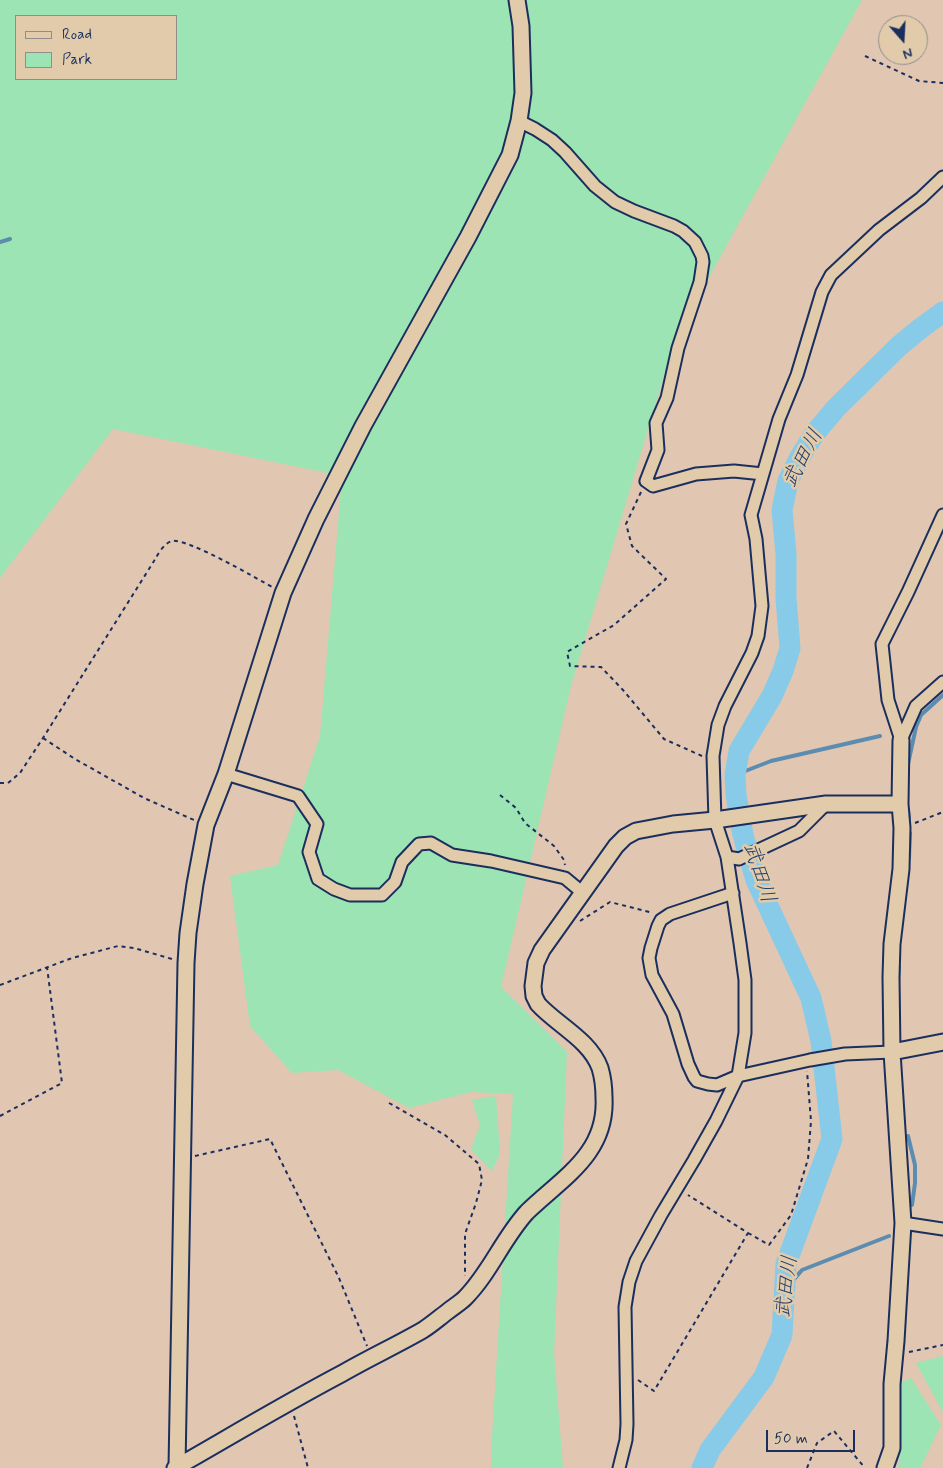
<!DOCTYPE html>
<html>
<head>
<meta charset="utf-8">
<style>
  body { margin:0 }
  #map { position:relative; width:943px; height:1468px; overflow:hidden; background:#e1c6b2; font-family:Mynerve,sans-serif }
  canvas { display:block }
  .legend { position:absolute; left:15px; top:15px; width:162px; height:65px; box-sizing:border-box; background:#e1cbaa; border:1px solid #928d8c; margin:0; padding:6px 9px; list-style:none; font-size:15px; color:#1b2f5e }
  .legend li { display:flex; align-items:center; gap:10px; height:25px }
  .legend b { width:25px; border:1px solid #928d8c }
  .north { position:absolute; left:878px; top:15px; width:50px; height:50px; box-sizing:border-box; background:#e1cbaa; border:1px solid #928d8c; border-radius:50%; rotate:161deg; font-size:14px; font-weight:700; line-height:20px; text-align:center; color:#1b2f5e }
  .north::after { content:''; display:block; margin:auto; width:18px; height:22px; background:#1b2f5e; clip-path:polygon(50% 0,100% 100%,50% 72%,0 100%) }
  .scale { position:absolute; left:766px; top:1430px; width:89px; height:22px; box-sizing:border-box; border:2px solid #1b2f5e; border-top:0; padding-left:6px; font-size:15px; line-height:18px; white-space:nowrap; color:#1b2f5e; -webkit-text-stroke:4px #e1cbaa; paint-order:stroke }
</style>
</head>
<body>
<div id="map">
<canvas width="943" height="1468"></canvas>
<ul class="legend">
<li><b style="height:6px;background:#e1cbaa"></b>Road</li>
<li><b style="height:14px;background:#9ce4b3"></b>Park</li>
</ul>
<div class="north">N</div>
<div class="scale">50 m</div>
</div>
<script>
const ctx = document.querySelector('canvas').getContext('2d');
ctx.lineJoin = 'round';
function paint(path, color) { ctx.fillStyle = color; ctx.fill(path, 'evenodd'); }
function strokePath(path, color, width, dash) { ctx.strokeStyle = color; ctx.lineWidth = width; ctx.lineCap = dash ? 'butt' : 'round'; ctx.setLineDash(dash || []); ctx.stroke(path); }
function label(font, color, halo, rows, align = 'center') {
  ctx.font = font + ' Mynerve,"Klee One",sans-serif'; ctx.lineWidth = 5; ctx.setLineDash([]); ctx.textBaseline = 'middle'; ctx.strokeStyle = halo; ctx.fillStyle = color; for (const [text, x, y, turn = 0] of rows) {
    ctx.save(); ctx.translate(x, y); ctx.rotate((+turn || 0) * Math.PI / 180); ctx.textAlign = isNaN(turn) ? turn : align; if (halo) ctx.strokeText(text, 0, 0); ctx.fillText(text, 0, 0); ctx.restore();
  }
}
const green = new Path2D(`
  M0 0H862L675 339 571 686 501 987 567 1052 554 1354 563 1468H491V1452L513 1094 471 1092 409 1108 338 1070 292 1073 250 1026 230 876 278 865 320 736 342 476 113 429 0 578ZM16 16H176V79H16Z
  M496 1096 500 1154 492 1171 471 1149 480 1125 472 1100Z
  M943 1356V1412L916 1363Z
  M911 1378 941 1425 920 1468H898L902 1437 900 1383Z`);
const stream = new Path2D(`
  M0 242 10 239
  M908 764 916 727 921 715 943 695
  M735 775 771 761 880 736
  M908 810 909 818
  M909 858 910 833
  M898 982 899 967
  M908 1136 915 1165V1183L912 1205
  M785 1290 802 1270 889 1236`);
const river = new Path2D(`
  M702 1468 710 1450 764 1377 782 1335 786 1264 832 1139 821 1041 811 998 756 880 743 835 736 795 735 775 739 751 772 696 783 671 790 648 786 598V554L782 510 788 481 800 457 815 433 836 408 899 346 921 328 943 312`);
const path = new Path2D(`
  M865 56 919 81 943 83
  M641 492 626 524 632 546 666 579 614 625 567 652 570 666 601 667 623 690 664 739 702 756
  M43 738 75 759 144 798 194 820
  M0 783H8L20 773 43 738 154 561C158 554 164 543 172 541 187 538 256 578 272 587
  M500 795 516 808 525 823 554 846 564 860 565 865
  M915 823 943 812
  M580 921 610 902 653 913
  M0 985 72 958 118 946 134 948 172 959
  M389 1103 445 1135 479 1164 482 1180 476 1203 465 1234V1276
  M0 1116 62 1083 47 967
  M195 1156 270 1139 339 1278 367 1346
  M748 1233 769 1245 791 1215 808 1159 811 1121 807 1071
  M909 1352 943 1345
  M638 1380 654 1391 748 1233 688 1195
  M294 1416 308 1468
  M807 1468 817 1443 834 1431 865 1468`);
const minor = new Path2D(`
  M519 121 535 129 552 140 565 152 595 186 615 202 634 211 674 226 683 231 695 242 702 256 703 262 700 282 678 348 667 398 656 423 658 450 646 481 653 486 696 474 734 471 763 474
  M901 740 888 700 882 644 908 592 943 515
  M901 740 916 706 943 682
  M226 774 298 796 317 824 309 852 318 879 334 889 350 895H382L395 882 402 862 419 844 431 843 452 855 491 861 565 878 583 893
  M727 857 739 859 799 831 826 804
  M733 893 670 914 661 920 658 926 651 948 649 958 652 975 673 1014 688 1064 694 1077 697 1081 708 1084 717 1085 738 1076 810 1060 845 1054 892 1052
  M903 1223 943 1229
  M619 1468 626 1440 627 1424 625 1307 629 1282 636 1261 661 1215 694 1160 716 1121 738 1076 745 1033V980L740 943 727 857 715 820 713 756 718 725 725 706 752 653 758 636 762 606 756 539 751 515 779 419 797 375 822 292 831 275 879 230 921 198 943 177`);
const tertiary = new Path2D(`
  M892 1052 943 1042
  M177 1467 186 963 188 933 195 884 206 825 226 774 283 593 316 519 363 426 468 237 510 155 519 121 523 93 521 26 517 0
  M175 1468C231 1436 286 1403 343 1373 369 1358 397 1345 423 1330 431 1325 439 1318 447 1312 453 1307 460 1303 465 1298 490 1273 503 1238 527 1212 562 1178 607 1154 604 1098 604 1088 603 1078 600 1068 590 1040 557 1025 538 1004L534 996 533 986 536 963 542 950 616 846 625 837 636 831 673 824 715 820 826 804H900
  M885 1468 892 1448V1384L896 1341 903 1223 892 1052 891 977 892 944 901 869 902 828 900 804 901 740`);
const waterNames = [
  ["武田川",804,459,-62],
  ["武田川",758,873,72],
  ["武田川",788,1287,-83]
];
paint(green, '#9ce4b3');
strokePath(stream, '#5c8db1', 4);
strokePath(river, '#87cbe8', 21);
strokePath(minor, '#1b2f5e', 15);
strokePath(tertiary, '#1b2f5e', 19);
strokePath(path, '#1b2f5e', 2, [4, 4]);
strokePath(minor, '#e1cbaa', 11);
strokePath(tertiary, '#e1cbaa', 15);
label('italic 21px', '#263f6c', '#e1cbaa', waterNames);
</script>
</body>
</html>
